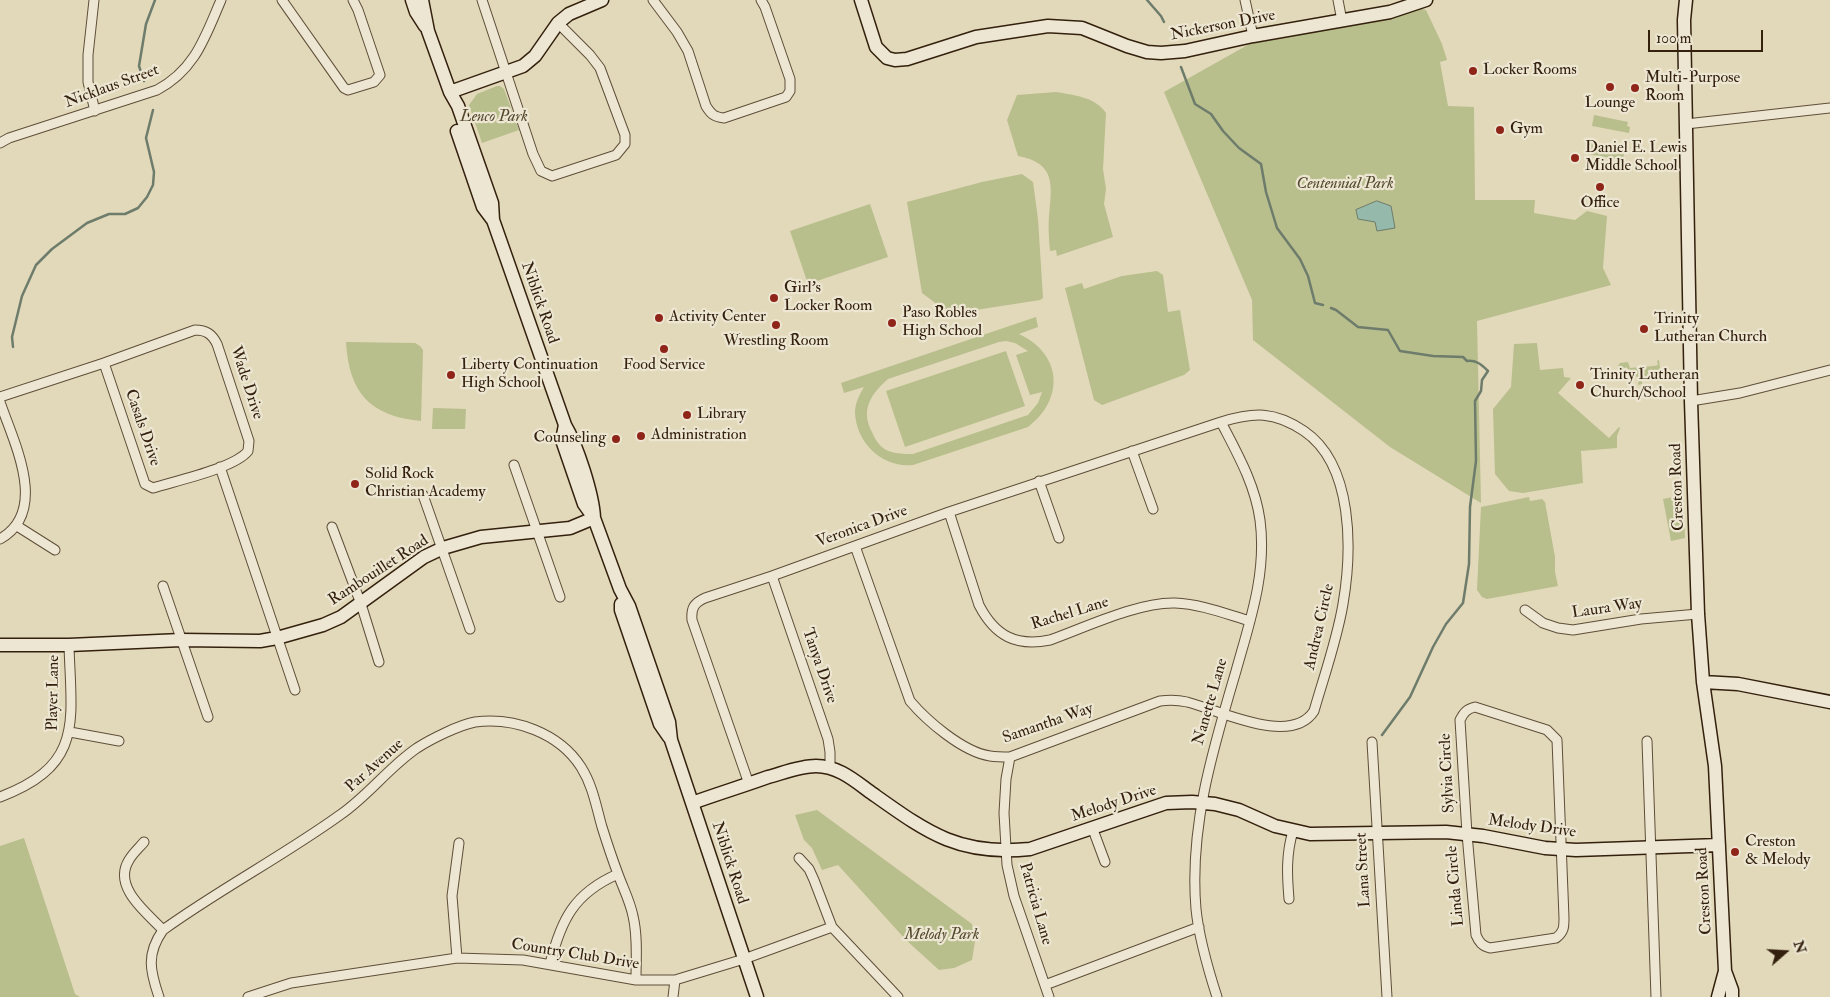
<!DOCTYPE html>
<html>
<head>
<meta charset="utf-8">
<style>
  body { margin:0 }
  #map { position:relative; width:1830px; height:997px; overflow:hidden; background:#e2d9ba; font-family:"IM FELL Double Pica",serif }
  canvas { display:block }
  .north { position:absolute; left:1760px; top:927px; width:50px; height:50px; -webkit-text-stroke:4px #ece6d2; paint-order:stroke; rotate:71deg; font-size:14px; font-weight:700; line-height:20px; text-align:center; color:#33200d }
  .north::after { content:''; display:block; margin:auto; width:18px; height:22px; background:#33200d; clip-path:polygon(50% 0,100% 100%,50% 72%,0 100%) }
  .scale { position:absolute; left:1648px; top:30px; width:115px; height:22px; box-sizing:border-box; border:2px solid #33200d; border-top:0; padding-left:6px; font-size:15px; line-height:18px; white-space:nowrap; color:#33200d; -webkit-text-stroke:4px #ece6d2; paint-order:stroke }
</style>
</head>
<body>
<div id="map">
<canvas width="1830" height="997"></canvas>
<div class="north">N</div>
<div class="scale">100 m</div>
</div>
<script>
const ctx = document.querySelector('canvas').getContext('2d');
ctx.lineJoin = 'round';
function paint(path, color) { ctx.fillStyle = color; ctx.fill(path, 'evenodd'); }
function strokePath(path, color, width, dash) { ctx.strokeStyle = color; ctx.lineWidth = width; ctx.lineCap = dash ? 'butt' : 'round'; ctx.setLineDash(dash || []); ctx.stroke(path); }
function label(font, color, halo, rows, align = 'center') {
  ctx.font = font + ' "IM FELL Double Pica",serif'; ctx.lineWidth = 4.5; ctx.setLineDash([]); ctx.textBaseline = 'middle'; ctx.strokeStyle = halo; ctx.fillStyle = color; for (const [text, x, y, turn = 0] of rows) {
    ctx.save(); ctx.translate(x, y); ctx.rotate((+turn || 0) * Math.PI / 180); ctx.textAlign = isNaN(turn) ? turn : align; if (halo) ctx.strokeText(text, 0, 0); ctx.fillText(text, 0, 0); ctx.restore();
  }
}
const green = new Path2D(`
  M1410 6 1426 10 1442 44 1447 60 1440 62 1448 106 1474 107 1475 200H1535L1534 213 1575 220 1587 211 1607 216 1603 268 1611 285 1477 321 1481 503 1390 447 1253 340 1252 300 1164 92 1269 33Z
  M497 86H500L504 89 519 130 482 143 469 105 477 94Z
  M1056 92C1073 95 1096 97 1106 113L1103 169 1106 189 1104 204 1113 237 1057 256 1056 250 1050 251C1049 240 1048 228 1049 216 1052 185 1056 163 1018 156L1007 120 1017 95Z
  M1594 115 1628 122 1627 126 1630 127 1629 133 1592 126Z
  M1589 142 1625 149 1623 160 1587 154Z
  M1022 174 1033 182 1038 219 1043 298 1040 300 950 314 922 293 907 202 982 182Z
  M870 204 888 257 808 284 790 231Z
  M1157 271 1163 275 1168 312 1180 310 1190 370 1184 375 1102 405 1094 400 1065 288 1082 283 1084 289 1122 276Z
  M1036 317 1038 327 1019 334C1062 354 1065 399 1028 427L913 465C882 468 856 443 855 412 855 403 860 394 864 387L844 393 841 383ZM1006 341 1015 343 1028 351 1016 355 1030 395 1042 392 1038 403 1028 415 913 454C905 454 894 454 886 450 880 447 874 438 872 432 860 410 871 394 888 379L999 342Z
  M346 342 415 343 420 346 423 350 421 421C369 416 349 392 346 342Z
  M1537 343 1540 370 1563 368 1564 377 1571 378 1558 393 1609 438 1619 427 1620 428 1617 436V448L1581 451 1583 483 1523 493 1509 491 1495 474 1493 409 1511 387 1514 344Z
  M1006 351 1025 406 905 447 886 391Z
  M1659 360 1661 377 1657 382V378L1642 379V384L1638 385 1639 379 1626 367 1622 371 1618 366 1620 363 1628 362 1630 368 1654 366 1658 365 1657 361Z
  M433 408 466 409 465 429H432Z
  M1683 495 1685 538 1671 541 1663 499Z
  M1529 497 1530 501 1542 499 1545 502 1555 557V572L1558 586 1487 599 1482 597 1477 590 1481 507Z
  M817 810 972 924 975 941 972 960 954 968 939 970 906 940 838 865 822 870 812 848 804 840 795 815Z
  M24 838 75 994 80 997H0V846Z`);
const water = new Path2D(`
  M1377 201 1391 206 1395 228 1377 231 1375 222 1358 219 1356 210Z`);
const stream = new Path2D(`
  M1147 0 1161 16 1164 22
  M1181 67 1195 104 1211 114 1223 131 1239 148 1261 164 1266 192 1277 228 1300 259 1308 276 1315 303 1323 305
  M144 81 139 66 146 24 155 0
  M1331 308 1336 310 1358 327 1388 330 1400 351 1433 356 1463 357 1467 361C1476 360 1481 364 1488 371L1482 380 1481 391 1475 401 1476 461 1470 507 1469 564 1463 603 1446 624 1433 647 1410 697 1382 735
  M13 347 12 337 22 296 36 265 52 249 87 223 109 214H125L138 208 147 197 153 185 154 172 146 138 153 110`);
const street = new Path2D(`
  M94 0 88 55V82L95 111
  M282 0 344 88 348 90 374 82 380 75 358 10 353 0
  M482 0 533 154 541 171 552 176 616 155 625 144V135L600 68 590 55 558 23
  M653 0 677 32 688 51 706 106C711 114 714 117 724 118L786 97 790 91V79L765 7 761 0
  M1245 0 1253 36
  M1338 0 1342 21
  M1686 124 1830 108
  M0 143 9 138 157 90C195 70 205 37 221 0
  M0 397 104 363 195 330C206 330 212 334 217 344L249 441 248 451C235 468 175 481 153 488L145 484 104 363
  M1691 401 1740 393 1830 370
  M0 402C13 441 50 511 0 539
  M1132 451 1153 509
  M514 465 560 597
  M220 467 295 690
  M1039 481 1059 538
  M423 495 470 629
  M949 512 979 605C995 636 1016 647 1050 640 1086 627 1138 602 1175 603 1201 604 1226 614 1250 621
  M17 526 55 550
  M332 527 361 604 379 662
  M772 576 828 739 830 752V768
  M163 586 208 717
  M1525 610 1543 623 1558 628 1573 630 1641 619 1698 614
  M1475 707 1547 730 1557 740 1564 918C1564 927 1564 932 1556 938L1490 948C1482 946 1479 942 1476 935L1467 834 1460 720C1464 712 1467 709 1475 707Z
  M70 732 119 741
  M1647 741 1656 997
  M1372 742 1387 997
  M1010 757 1006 779 1004 813 1007 865 1014 896 1049 997
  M749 784 692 620C691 608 694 603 705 598L772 576 949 512 1221 422C1254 412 1274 411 1304 431 1354 465 1352 551 1343 604 1337 640 1324 676 1314 711 1291 747 1219 710 1187 702 1178 700 1169 700 1160 701L1010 757C1004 757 997 757 990 756 963 752 927 721 910 701L855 546
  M0 797C85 765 71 720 69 645
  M1092 827 1105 862
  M144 842C139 848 133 853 129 860 112 887 147 913 163 930
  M799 858 809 869 814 880 832 927 898 997
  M1289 899C1287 875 1286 854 1293 831
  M457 958 452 896 459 843
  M550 964C561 920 574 893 618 874
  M1045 985 1199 927
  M159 997C150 971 146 954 163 930 220 889 283 856 340 815 368 796 389 767 417 748 431 739 459 725 475 722 515 717 559 733 581 767 593 786 596 806 602 827 607 843 612 858 618 874 623 888 630 901 633 916 638 937 636 959 636 980
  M248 997 291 983 457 958 523 960 636 980H675L744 959 832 927
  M673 997 675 980
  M1217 997C1208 969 1199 939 1196 909 1189 827 1213 749 1236 671 1250 621 1267 573 1260 520 1255 484 1237 453 1221 422`);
const secondary = new Path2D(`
  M412 0 416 12 425 26
  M422 0 428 31 450 92 458 106 492 203 493 220 565 425C577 445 593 495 594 518
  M861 0 876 47 887 58 895 60 907 59 976 37 1048 26 1082 28 1127 46 1147 52 1161 53 1185 51 1253 36 1390 12 1426 0
  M1686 0 1684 20 1691 401 1698 614 1703 682 1715 766 1725 971 1732 990V997
  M450 92 523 66 535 56 558 23 569 14 602 0
  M457 131 483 207 492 219
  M565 425 562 440 584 504 594 518 620 589 629 606 669 722 671 740 757 997
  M621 604V610L660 724 669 737
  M0 645H69L181 640 260 641 277 638 323 625 341 617 424 557 443 548 481 537 570 528 594 518
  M1703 682 1738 684 1830 702
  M692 803C717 794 743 786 768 777 783 773 800 766 816 766 839 766 856 782 873 794 928 833 959 856 1030 849L1166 803 1192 802 1215 804 1239 810 1275 826 1310 834 1446 832 1483 836 1545 848 1576 850 1719 845
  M1718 997 1725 971`);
const markers = [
  [1473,71,5,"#8f2418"],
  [1610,87,5,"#8f2418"],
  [1635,88,5,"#8f2418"],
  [1500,130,5,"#8f2418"],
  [1575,158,5,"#8f2418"],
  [1600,187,5,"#8f2418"],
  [774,298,5,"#8f2418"],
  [659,318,5,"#8f2418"],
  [892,323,5,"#8f2418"],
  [776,325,5,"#8f2418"],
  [1644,329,5,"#8f2418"],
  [664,349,5,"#8f2418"],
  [451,375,5,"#8f2418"],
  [1580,385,5,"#8f2418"],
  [687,415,5,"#8f2418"],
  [641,436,5,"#8f2418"],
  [616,439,5,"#8f2418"],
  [355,484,5,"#8f2418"],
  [1735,852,5,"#8f2418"]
];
const streetNames = [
  ["Nickerson Drive",1223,26,-11],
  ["Nicklaus Street",112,87,-20],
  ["Niblick Road",539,303,71],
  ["Wade Drive",246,383,72],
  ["Casals Drive",142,428,71],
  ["Creston Road",1678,487,-92],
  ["Veronica Drive",862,527,-20],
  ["Rambouillet Road",379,571,-33],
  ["Laura Way",1607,609,-8],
  ["Rachel Lane",1070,614,-17],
  ["Andrea Circle",1320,627,-77],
  ["Tanya Drive",819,666,71],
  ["Player Lane",54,693,-89],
  ["Nanette Lane",1211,702,-74],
  ["Samantha Way",1048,724,-19],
  ["Par Avenue",375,766,-42],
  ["Sylvia Circle",1448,773,-93],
  ["Melody Drive",1114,804,-18],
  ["Melody Drive",1532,827,8],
  ["Niblick Road",729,863,72],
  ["Lana Street",1364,870,-93],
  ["Linda Circle",1456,886,-95],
  ["Creston Road",1705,891,-93],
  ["Patricia Lane",1035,904,74],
  ["Country Club Drive",575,955,9]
];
const poiNames = [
  ["Locker Rooms",1483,71],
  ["Multi-Purpose",1645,79],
  ["Room",1645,97],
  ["Lounge",1610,104,"center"],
  ["Gym",1510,130],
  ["Daniel E. Lewis",1585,149],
  ["Middle School",1585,167],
  ["Office",1600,204,"center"],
  ["Girl's",784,289],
  ["Locker Room",784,307],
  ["Paso Robles",902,314],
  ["High School",902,332],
  ["Activity Center",669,318],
  ["Trinity",1654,320],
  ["Lutheran Church",1654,338],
  ["Wrestling Room",776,342,"center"],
  ["Liberty Continuation",461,366],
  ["High School",461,384],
  ["Food Service",664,366,"center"],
  ["Trinity Lutheran",1590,376],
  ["Church/School",1590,394],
  ["Library",697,415],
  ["Administration",651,436],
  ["Counseling",606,439,"right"],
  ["Solid Rock",365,475],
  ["Christian Academy",365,493],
  ["Creston",1745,843],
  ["& Melody",1745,861]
];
const parkNames = [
  ["Lenco Park",494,118],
  ["Centennial Park",1345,185],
  ["Melody Park",942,936]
];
paint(green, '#b8be8c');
paint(water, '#95baac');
strokePath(water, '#6e7c6c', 1);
strokePath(stream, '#6e7c6c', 2.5);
strokePath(street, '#5f4e38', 11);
strokePath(secondary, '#33200d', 15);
strokePath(street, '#ece6d2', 9);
strokePath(secondary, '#ece6d2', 12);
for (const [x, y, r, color] of markers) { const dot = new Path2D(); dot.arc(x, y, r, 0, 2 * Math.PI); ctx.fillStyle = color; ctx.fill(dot); strokePath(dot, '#ece6d2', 2); }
label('16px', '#33200d', '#ece6d2', streetNames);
label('16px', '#33200d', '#ece6d2', poiNames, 'left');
label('italic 16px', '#54482d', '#ece6d2', parkNames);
</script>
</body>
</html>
